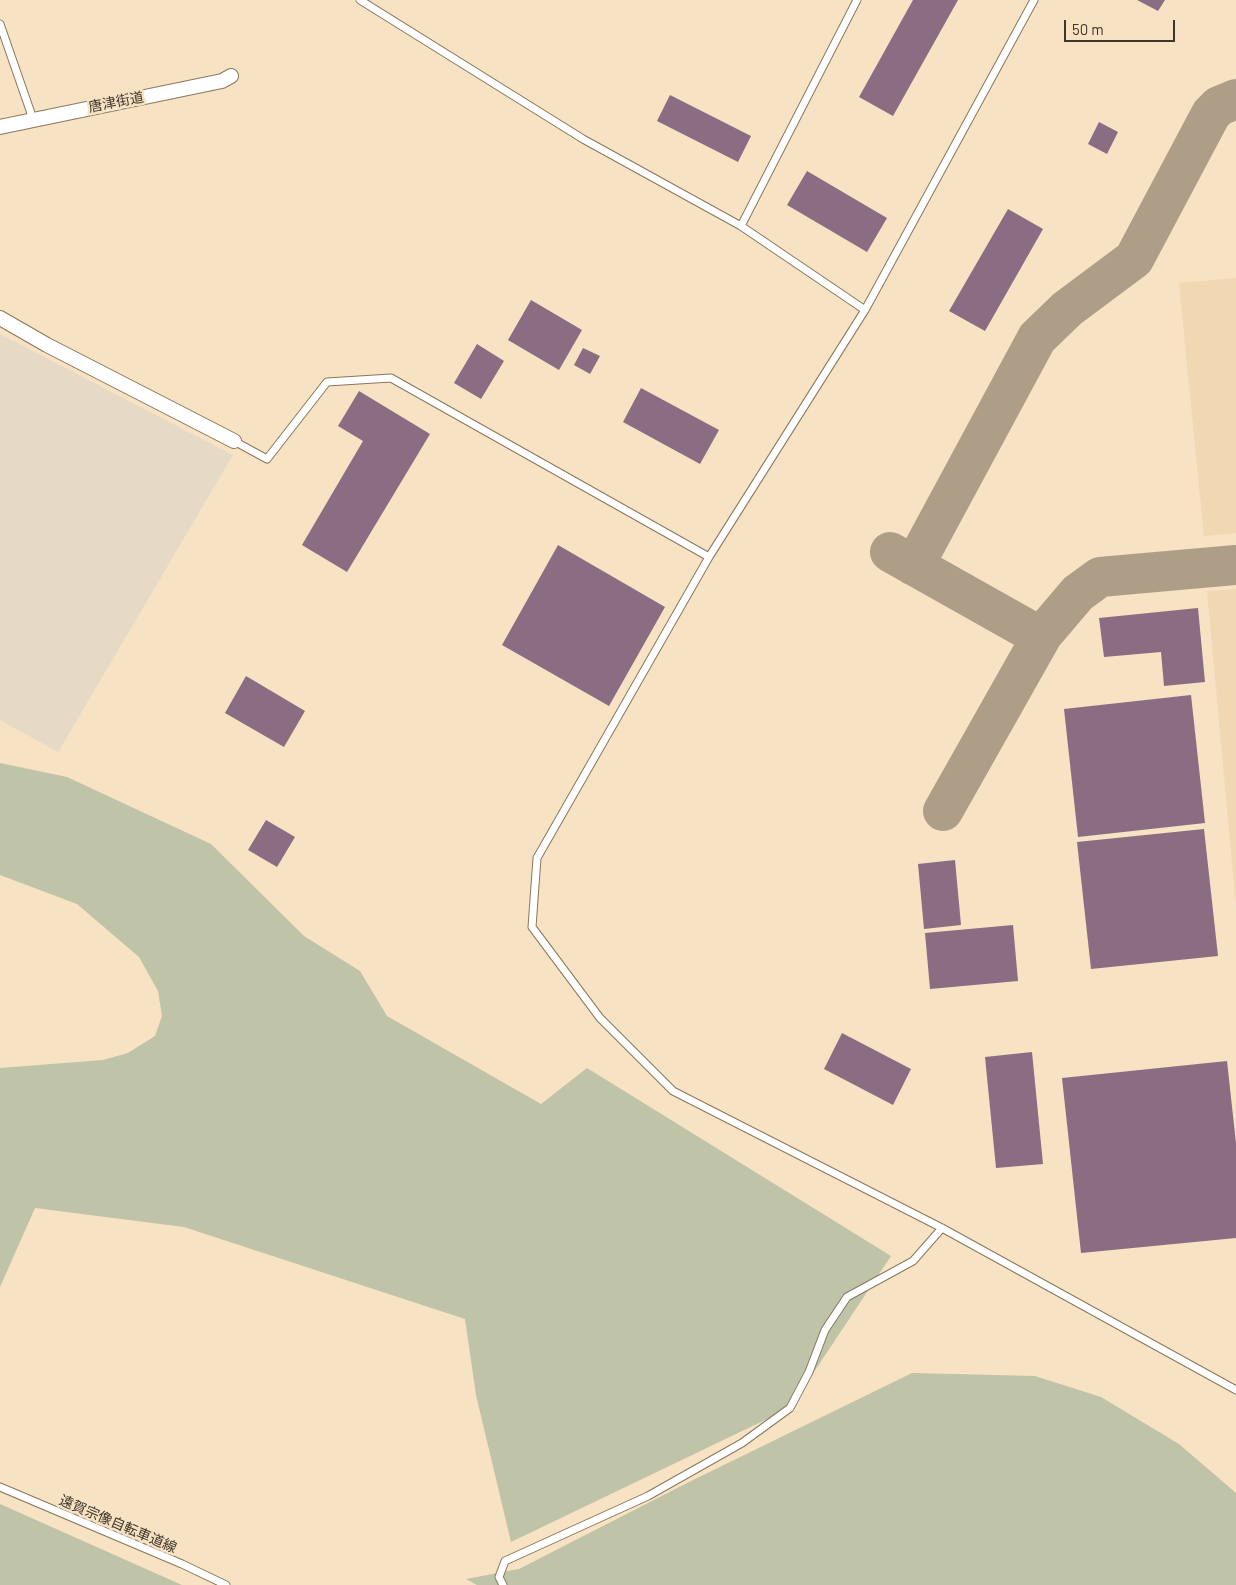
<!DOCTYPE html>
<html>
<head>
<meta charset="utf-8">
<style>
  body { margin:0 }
  #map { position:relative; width:1236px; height:1585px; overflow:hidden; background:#f7e2c3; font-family:Barlow,sans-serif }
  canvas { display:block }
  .scale { position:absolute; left:1064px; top:20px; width:111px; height:22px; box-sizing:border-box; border:2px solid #3e362a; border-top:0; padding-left:6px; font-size:15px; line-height:18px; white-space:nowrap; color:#3e362a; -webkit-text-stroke:4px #f7e2c3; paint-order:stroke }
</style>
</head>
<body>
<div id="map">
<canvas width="1236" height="1585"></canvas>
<div class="scale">50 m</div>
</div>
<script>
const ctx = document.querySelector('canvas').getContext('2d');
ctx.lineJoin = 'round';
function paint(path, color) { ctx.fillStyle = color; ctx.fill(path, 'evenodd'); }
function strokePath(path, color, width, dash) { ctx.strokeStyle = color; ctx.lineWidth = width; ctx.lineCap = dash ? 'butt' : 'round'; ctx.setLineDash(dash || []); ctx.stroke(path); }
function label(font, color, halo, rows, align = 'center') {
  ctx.font = font + ' Barlow,"Noto Sans JP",sans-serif'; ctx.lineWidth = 5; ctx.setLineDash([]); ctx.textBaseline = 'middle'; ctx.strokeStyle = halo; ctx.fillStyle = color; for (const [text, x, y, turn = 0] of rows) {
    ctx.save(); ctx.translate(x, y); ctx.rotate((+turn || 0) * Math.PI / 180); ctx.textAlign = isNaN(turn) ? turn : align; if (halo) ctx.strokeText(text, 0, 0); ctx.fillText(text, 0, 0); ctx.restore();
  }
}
const built = new Path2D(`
  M1236 278V533L1204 536 1179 283Z
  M1236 589V906L1207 591Z`);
const education = new Path2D(`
  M0 334 233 455 58 752 0 720Z`);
const green = new Path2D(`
  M0 763 67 777 211 844 304 936 360 971 387 1016 541 1104 587 1068 891 1256 790 1408 511 1542 476 1395 465 1319 184 1227 35 1208 0 1287V1068L103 1060 128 1053 155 1036 162 1016 158 991 139 957 77 904 0 875Z
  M912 1373 1035 1376 1101 1397 1179 1444 1236 1493V1585H477L466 1579 519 1569 687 1483Z
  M0 1504 182 1585H0Z`);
const taxiway = new Path2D(`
  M890 552 1041 637
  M914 566 1037 338 1067 309 1134 259 1211 114 1219 106 1236 99
  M943 811 1043 634 1078 593 1100 577 1236 565`);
const building = new Path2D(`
  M913 0H958L893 116 859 97Z
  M1137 0H1165L1158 11Z
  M670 95 751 136 738 162 657 121Z
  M1099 122 1118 132 1107 154 1088 144Z
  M807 171 887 218 867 252 787 205Z
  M1008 209 1043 229 985 331 949 311Z
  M531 300 582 330 559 370 508 340Z
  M477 344 504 361 481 399 454 383Z
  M583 348 600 356 590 374 574 365Z
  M641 388 719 430 700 464 623 422Z
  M359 391 430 434 347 572 302 545 363 441 338 426Z
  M558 545 665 607 609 706 502 645Z
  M1198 608 1205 682 1164 686 1161 652 1104 657 1099 618Z
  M246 676 305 711 284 747 225 713Z
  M1191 695 1205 823 1078 837 1064 709Z
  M266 820 295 837 277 867 248 850Z
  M1204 829 1218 956 1091 969 1077 842Z
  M955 860 961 925 924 929 918 864Z
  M1013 925 1018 981 930 989 925 933Z
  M842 1033 911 1069 893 1105 824 1069Z
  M1032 1052 1043 1164 996 1168 985 1057Z
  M1227 1061 1236 1143V1238L1081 1253 1062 1078Z`);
const lane = new Path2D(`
  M360 0 583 139 741 226 865 310
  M1034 0 865 310 709 557 537 858 532 927 600 1018 673 1091 942 1228 1236 1390
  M0 24 33 119
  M741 226 857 0
  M234 441 267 459 327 382 391 378 709 557
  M0 1487 182 1564 226 1585
  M503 1585 499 1577 505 1561 648 1496 742 1443 790 1408 809 1372 825 1330 847 1297 913 1261 942 1228`);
const street = new Path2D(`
  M0 127 222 81 231 76
  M0 318 47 345 234 441`);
const streetNames = [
  ["唐津街道",116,102,-11],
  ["遠賀宗像自転車道線",118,1524,23]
];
paint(built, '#f1d7b2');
paint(education, '#e6dac6');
paint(green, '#bfc3a7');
strokePath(taxiway, '#ae9e87', 40);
paint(building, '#896d83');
strokePath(lane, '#89775b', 9);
strokePath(street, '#89775b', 16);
strokePath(lane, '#fff', 7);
strokePath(street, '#fff', 14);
label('14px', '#3e362a', '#f7e2c3', streetNames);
</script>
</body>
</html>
